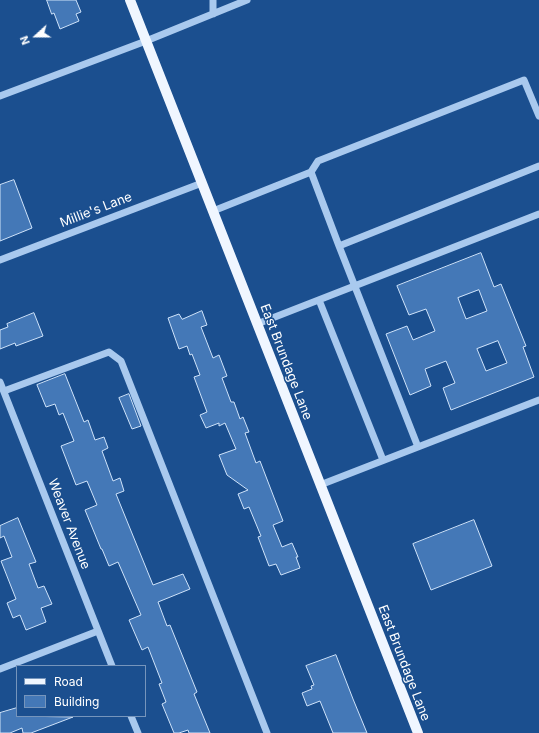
<!DOCTYPE html>
<html>
<head>
<meta charset="utf-8">
<style>
  body { margin:0 }
  #map { position:relative; width:539px; height:733px; overflow:hidden; background:#1b4f8f; font-family:Inter,sans-serif }
  canvas { display:block }
  .legend { position:absolute; left:16px; top:665px; width:130px; height:52px; box-sizing:border-box; background:#1b4f8f; border:1px solid #7695bc; margin:0; padding:5px 7px; list-style:none; font-size:12px; color:#fff }
  .legend li { display:flex; align-items:center; gap:8px; height:20px }
  .legend b { width:20px; border:1px solid #7695bc }
  .north { position:absolute; left:16px; top:16px; width:40px; height:40px; -webkit-text-stroke:3px #1b4f8f; paint-order:stroke; rotate:249deg; font-size:11px; font-weight:700; line-height:16px; text-align:center; color:#fff }
  .north::after { content:''; display:block; margin:auto; width:14px; height:18px; background:#fff; clip-path:polygon(50% 0,100% 100%,50% 72%,0 100%) }
</style>
</head>
<body>
<div id="map">
<canvas width="539" height="733"></canvas>
<ul class="legend">
<li><b style="height:5px;background:#f0f6ff"></b>Road</li>
<li><b style="height:11px;background:#4478b7"></b>Building</li>
</ul>
<div class="north">N</div>
</div>
<script>
const ctx = document.querySelector('canvas').getContext('2d');
ctx.lineJoin = 'round';
function paint(path, color) { ctx.fillStyle = color; ctx.fill(path, 'evenodd'); }
function strokePath(path, color, width, dash) { ctx.strokeStyle = color; ctx.lineWidth = width; ctx.lineCap = dash ? 'butt' : 'round'; ctx.setLineDash(dash || []); ctx.stroke(path); }
function label(font, color, halo, rows, align = 'center') {
  ctx.font = font + ' Inter,sans-serif'; ctx.lineWidth = 3; ctx.setLineDash([]); ctx.textBaseline = 'middle'; ctx.strokeStyle = halo; ctx.fillStyle = color; for (const [text, x, y, turn = 0] of rows) {
    ctx.save(); ctx.translate(x, y); ctx.rotate((+turn || 0) * Math.PI / 180); ctx.textAlign = isNaN(turn) ? turn : align; if (halo) ctx.strokeText(text, 0, 0); ctx.fillText(text, 0, 0); ctx.restore();
  }
}
const building = new Path2D(`
  M47 0H76L81 12 76 14 79 21 60 29 54 13 52 14Z
  M14 180 32 228 0 241V185Z
  M481 253 494 287 501 284 526 346 523 347 534 377 451 410 443 388 455 383 446 361 425 369 431 386 410 395 386 334 407 326 413 340 435 331 426 309 409 315 397 286ZM479 290 487 311 466 319 458 298ZM498 341 507 363 486 371 477 349Z
  M202 311 207 325 201 327 213 358 219 355 227 376 222 378 231 402H234L240 419 243 417 249 432 245 433 256 463 260 461 283 521 273 525 282 547 292 543 298 557H296L300 568 281 575 276 564 269 566 258 537 261 536 249 507 244 509 238 494 248 490 227 475 219 455 236 449 225 423 219 426V423L206 428 200 415 207 412 194 377 200 375 192 354 190 355 187 346 179 349 168 318 179 314 182 319Z
  M34 313 43 336 16 346 15 343 0 349V330L8 327 7 324Z
  M65 374 84 422 88 420 95 440 104 437 108 448 102 451 113 481 120 478 124 491 116 494 153 585 183 574 190 589 158 602 167 626 170 625 197 692 194 694 210 733H189L188 730 179 733H174L162 704 166 702 159 684 162 683 148 647 142 650 129 620 141 615 118 562 109 566 102 549H101L85 510 97 505 87 481 76 485 61 446 74 441 63 413 59 415 55 404 46 407 37 385Z
  M129 394 141 426 132 429 119 398Z
  M18 518 36 562 29 564 38 588 44 586 52 604 41 608 46 622 26 630 20 615 13 618 7 603 16 599 1 561 12 557 4 536 0 538V526Z
  M474 520 492 566 431 590 413 544Z
  M336 655 353 699 367 733H333L320 701 307 706 302 693 312 689 311 686 314 685 306 666Z
  M17 708V716L73 717 31 733H23L22 728 10 733H0V713Z`);
const minor = new Path2D(`
  M213 0V14
  M0 96 146 41 247 0
  M311 172 339 246 539 166
  M213 211 311 172 318 161 524 80 539 116
  M339 246 418 447
  M0 260 202 183
  M319 300 383 460
  M257 324 539 214
  M0 382 112 666
  M4 391 109 352 121 361 267 733
  M320 485 539 400
  M0 669 98 631
  M131 716 138 733`);
const major = new Path2D(`
  M130 0 418 733`);
const streetNames = [
  ["Millie's Lane",96,210,-21],
  ["East Brundage Lane",286,362,69],
  ["Weaver Avenue",69,524,69],
  ["East Brundage Lane",404,663,69]
];
paint(building, '#4478b7');
strokePath(building, '#cfe3fa', 1);
strokePath(minor, '#a9c9ee', 7);
strokePath(major, '#f0f6ff', 10);
label('13px', '#fff', '#1b4f8f', streetNames);
</script>
</body>
</html>
